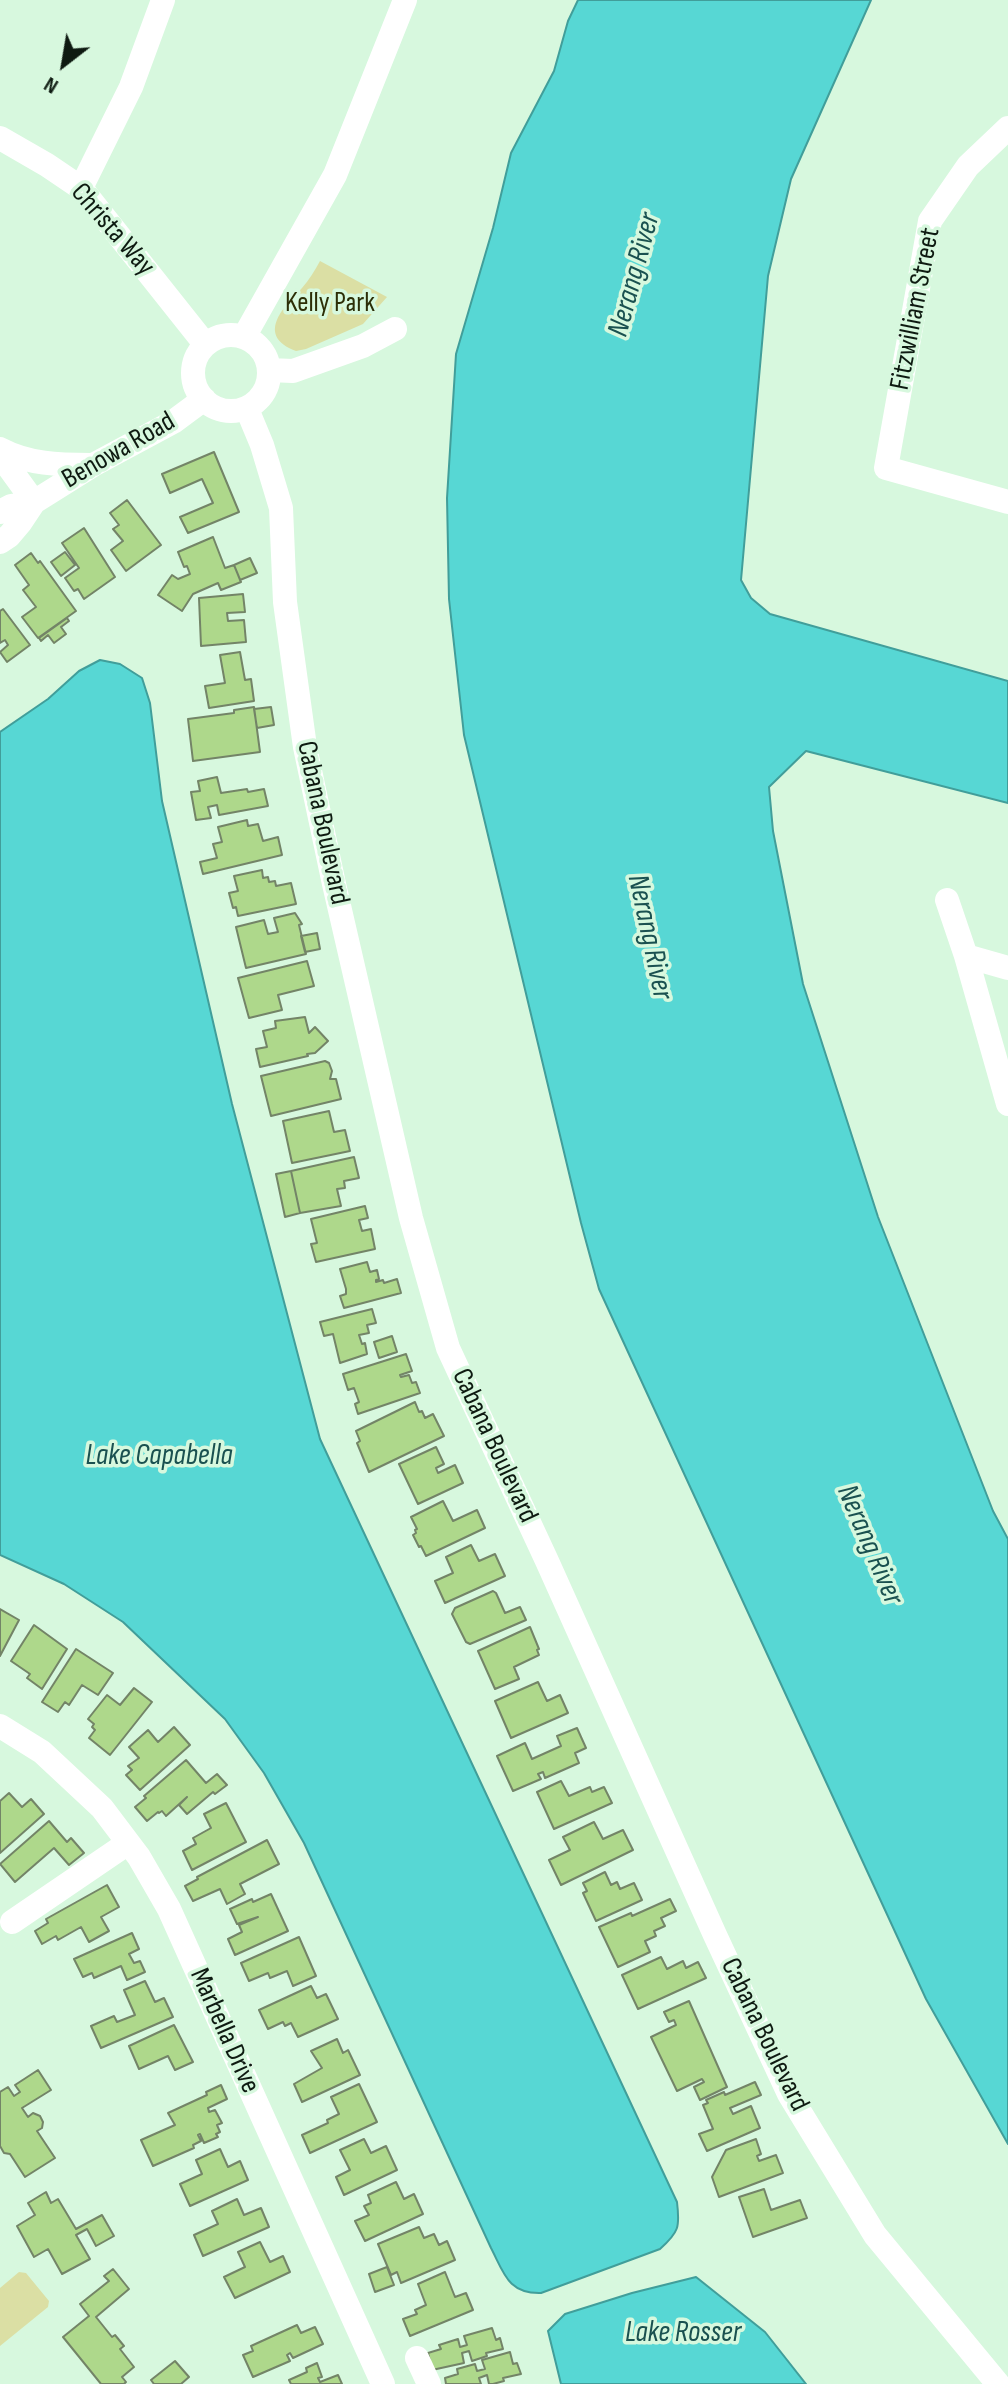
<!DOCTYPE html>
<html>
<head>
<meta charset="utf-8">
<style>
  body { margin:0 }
  #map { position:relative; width:1008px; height:2384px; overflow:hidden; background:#d7f8de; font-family:"Sofia Sans Condensed",sans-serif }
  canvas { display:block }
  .north { position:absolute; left:24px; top:24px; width:80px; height:80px; -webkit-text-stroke:6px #d7f8de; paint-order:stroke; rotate:211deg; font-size:22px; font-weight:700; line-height:32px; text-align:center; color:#0e1a11 }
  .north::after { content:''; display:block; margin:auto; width:28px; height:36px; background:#0e1a11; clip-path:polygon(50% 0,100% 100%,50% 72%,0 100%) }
</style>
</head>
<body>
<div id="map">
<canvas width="1008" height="2384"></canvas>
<div class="north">N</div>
</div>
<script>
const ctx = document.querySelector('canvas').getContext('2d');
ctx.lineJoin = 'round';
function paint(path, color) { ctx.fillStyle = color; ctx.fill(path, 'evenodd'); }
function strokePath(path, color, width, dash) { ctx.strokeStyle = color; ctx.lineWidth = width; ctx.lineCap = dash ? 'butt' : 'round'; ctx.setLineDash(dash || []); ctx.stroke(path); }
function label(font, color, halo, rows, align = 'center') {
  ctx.font = font + ' "Sofia Sans Condensed",sans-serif'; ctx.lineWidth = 7; ctx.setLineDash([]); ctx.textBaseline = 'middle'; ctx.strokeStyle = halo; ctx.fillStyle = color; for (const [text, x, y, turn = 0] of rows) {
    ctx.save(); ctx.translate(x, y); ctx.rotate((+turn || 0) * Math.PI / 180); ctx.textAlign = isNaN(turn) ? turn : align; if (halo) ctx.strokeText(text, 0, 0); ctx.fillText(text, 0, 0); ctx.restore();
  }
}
const green = new Path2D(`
  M320 261 387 297 363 324 306 349 296 351C256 336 282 308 302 288 309 280 315 270 320 261Z
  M19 2272 26 2273 49 2301 48 2307 0 2346V2288Z`);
const water = new Path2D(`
  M578 0H871L791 179 768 276 741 580 751 598 770 614 1008 681V803L806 751 769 787 773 831 803 984 878 1217 993 1511 1008 1539V2144L926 1999 599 1289 581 1223 464 735 449 599 447 498 456 354 493 228 511 153 554 71 568 21Z
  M100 660 120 664 142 678 150 703 162 801 232 1104 320 1439 677 2202C680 2227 679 2232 660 2249L541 2293C508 2294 504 2273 491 2248L304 1843 264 1773 225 1719 123 1622 64 1584 0 1555V732L48 699 79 671Z
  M696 2277 765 2332 806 2384H561L548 2331 565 2314 632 2293Z`);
const building = new Path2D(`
  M214 452 239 512 188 533 180 517 213 503 202 479 170 493 162 474Z
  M127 500 161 545 126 571 111 550 123 541 113 529 119 525 110 513Z
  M84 528 115 577 84 599 78 589 74 591 65 578 79 568 62 543Z
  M213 537 225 568 234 565 241 582 221 590 218 583 193 594 182 611 158 595 172 575 178 579 190 574 187 566 184 567 178 552Z
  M65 552 75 565 61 576 51 562Z
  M31 553 38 563 40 561 76 611 38 638 22 617 36 607 23 590 29 585 15 565Z
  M250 558 257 573 240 580 234 565Z
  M243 594 245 612 227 613 228 621 244 620 246 642 201 646 199 598Z
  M3 609 30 645 7 662 0 652 8 645 5 640 0 643V611Z
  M67 618 69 621 61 627 66 634 54 643 48 635 41 641 39 638Z
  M240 652 245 680 251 679 254 701 209 708 205 686 225 683 220 655Z
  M254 707 260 752 193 761 188 719 234 713V710Z
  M271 707 274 725 257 728 254 709Z
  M217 777 221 793 247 789 248 792 264 789 268 806 219 815 217 805 208 807 211 818 196 820 191 792 200 791 198 781Z
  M247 820 248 826 258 824 263 841 278 837 282 855 203 874 200 862 217 858 213 844 222 842 218 827Z
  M262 870 263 878 268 877 269 882 275 881 276 886 291 883 296 904 238 916 236 907 233 908 229 893 238 891 234 876Z
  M295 913 302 924 299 925 306 954 246 968 236 927 264 920 268 934 278 932 274 918Z
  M317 933 320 949 305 952 301 936Z
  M307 961 314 986 278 995 282 1010 249 1018 238 978Z
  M305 1017 309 1033 315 1027 328 1041 315 1053 307 1054 308 1056 260 1067 256 1049 267 1047 263 1031 276 1028 275 1021Z
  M325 1061 329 1063 332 1071 330 1079H336L341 1099 271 1116 261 1076Z
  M329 1111 334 1132 345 1130 350 1151 292 1163 283 1121Z
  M354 1157 359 1178 344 1181 345 1188 337 1189 341 1206 300 1213 291 1171Z
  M291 1171 300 1213 285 1217 276 1174Z
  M365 1206 368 1218 359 1220 362 1231 371 1229 375 1249 316 1262 311 1244 317 1243 311 1219Z
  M367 1262 370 1272 377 1270 379 1279 376 1280V1282L383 1280 384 1283 397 1279 401 1293 344 1308 340 1296 346 1294V1289L340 1269Z
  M372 1309 376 1323 367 1325 369 1333 359 1335 362 1344 365 1343 367 1354 340 1363 333 1334 324 1336 320 1322Z
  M392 1336 397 1352 379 1358 374 1342Z
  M406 1354 412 1371 400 1375 401 1377 409 1375 412 1383 416 1382 420 1393 358 1414 355 1404 359 1402 354 1388 348 1390 343 1374Z
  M415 1402 419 1412 422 1411 425 1418 433 1414 444 1436 369 1472 357 1443 360 1441 356 1431Z
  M436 1447 444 1464 436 1468 438 1473 455 1465 463 1483 418 1504 399 1464Z
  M443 1501 453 1521 477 1510 485 1528 426 1556 421 1546 419 1547 413 1535 416 1533 415 1530 417 1529 411 1517Z
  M471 1545 479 1561 495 1554 505 1576 445 1603 435 1581 453 1573 446 1557Z
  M493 1591 496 1593 505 1613 520 1607 526 1620 470 1644 466 1642 452 1614 455 1608Z
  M0 1609 19 1620 0 1656Z
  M34 1625 67 1649 42 1689 27 1678 30 1674 11 1661Z
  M530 1627 539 1649 537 1650 539 1655 514 1667 519 1679 495 1689 478 1651Z
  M76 1649 113 1673 98 1695 82 1685 69 1705 65 1702 58 1712 42 1702Z
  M538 1682 547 1701 560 1695 568 1713 511 1738 495 1701Z
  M134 1688 152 1702 110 1755 89 1738 95 1730 92 1727 94 1724 88 1719 107 1695 120 1705Z
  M174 1727 190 1745 140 1790 126 1775 132 1770 128 1766 139 1758 129 1747 148 1730 158 1742Z
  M577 1728 586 1748 575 1753 579 1763 545 1778 543 1772 538 1774 541 1779 513 1791 497 1756 525 1743 532 1759 561 1746 557 1736Z
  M186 1760 206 1783 217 1774 227 1785 215 1794 213 1792 187 1814 179 1805 187 1797 166 1816 162 1811 159 1813 158 1812 147 1821 135 1807 146 1798 144 1796Z
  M561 1781 569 1796 590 1787 592 1792 604 1787 612 1803 554 1829 537 1792Z
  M9 1793 22 1807 31 1799 44 1814 0 1853V1801Z
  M226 1803 246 1842 192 1870 183 1851 196 1844 193 1838 211 1828 204 1814Z
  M49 1821 67 1842 71 1838 84 1853 69 1865 54 1848 15 1882 0 1864Z
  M594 1822 603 1839 623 1830 633 1850 561 1885 549 1860 570 1850 563 1837Z
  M267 1840 279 1864 240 1884 245 1894 227 1904 220 1889 193 1901 185 1886 198 1879 197 1877Z
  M605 1872 611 1885 617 1882 620 1889 634 1883 642 1900 596 1921 583 1893 587 1891 583 1883Z
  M107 1885 119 1907 101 1917 109 1931 89 1942 81 1927 58 1940 56 1936 42 1944 35 1931 48 1923 46 1919Z
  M271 1894 288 1931 235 1955 228 1939 242 1932 239 1925 258 1917 237 1924 230 1909 252 1899 253 1902Z
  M670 1899 676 1911 661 1918 665 1926 654 1931 656 1936 645 1941 650 1952 618 1967 599 1927 631 1913 632 1916Z
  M132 1933 139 1949 129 1954 134 1963 140 1961 145 1972 127 1980 121 1966 94 1978 92 1973 83 1977 74 1959Z
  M299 1937 316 1976 293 1986 287 1971 270 1978 268 1973 249 1981 241 1963Z
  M661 1957 667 1969 683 1961 686 1968 698 1962 706 1978 638 2009 622 1975Z
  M145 1981 155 2002 164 1998 173 2017 101 2048 91 2026 114 2016 117 2022 135 2015 124 1990Z
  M311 1986 317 1998 326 1994 338 2019 298 2037 291 2023 285 2026 283 2022 268 2029 259 2010Z
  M689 2001 727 2087 700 2100 694 2087 704 2082 702 2079 677 2091 651 2037 676 2025 674 2020 669 2022 664 2012Z
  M174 2025 193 2062 175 2070 168 2056 139 2069 129 2046Z
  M337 2039 343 2053 348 2050 360 2075 302 2102 294 2084 322 2068 311 2051Z
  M38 2070 51 2090 22 2108 28 2117 33 2113 40 2116 43 2122 42 2128 37 2131 55 2158 25 2177 10 2154 4 2153 0 2146V2092L8 2087 14 2096 20 2092 15 2085Z
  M755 2082 761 2095 730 2108 733 2114 751 2106 760 2128 707 2151 699 2134 713 2129 703 2105 708 2103 706 2100 724 2092 725 2095Z
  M359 2084 377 2122 310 2153 302 2135 328 2123 327 2120 339 2114 331 2097Z
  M221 2085 227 2099 208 2108 209 2112 215 2110 222 2123 217 2125 220 2132 216 2134 218 2137 204 2143 200 2134 198 2135 201 2141 193 2145 194 2148 153 2166 141 2140 175 2125 168 2113 207 2095 206 2092Z
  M364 2139 371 2153 386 2146 397 2170 344 2195 336 2177 350 2170 340 2150Z
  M756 2139 761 2154 757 2156 759 2161 776 2155 783 2173 719 2197 712 2177 726 2150Z
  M220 2149 228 2167 240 2161 248 2180 190 2206 180 2184 202 2174 196 2160Z
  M396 2182 404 2199 414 2194 423 2214 365 2241 355 2221 369 2215 364 2206 371 2203 368 2195Z
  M764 2189 771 2210 800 2200 807 2218 753 2237 739 2197Z
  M46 2192 51 2203 58 2199 76 2229 102 2215 114 2236 96 2246 87 2229 76 2235 90 2259 62 2274 48 2249 34 2257 17 2226 35 2215 28 2203Z
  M237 2199 244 2215 261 2208 269 2227 203 2256 194 2235 218 2224 212 2211Z
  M419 2227 424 2238 434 2234 439 2245 447 2241 455 2260 401 2283 397 2272 391 2275 378 2244Z
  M260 2242 270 2262 283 2256 290 2272 235 2298 224 2277 245 2267 238 2252Z
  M387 2267 394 2285 375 2292 369 2274Z
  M113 2269 129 2289 96 2317 112 2337 115 2335 124 2346 120 2349 134 2367 122 2377 126 2382 124 2384H101L63 2337 89 2316 80 2304 109 2281 104 2276Z
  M445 2272 455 2297 466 2293 473 2310 410 2336 403 2319 417 2314 415 2310 426 2305 418 2284Z
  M297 2325 301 2333 315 2327 323 2344 293 2358 290 2353 287 2355 290 2361 253 2377 243 2355 253 2351 251 2346Z
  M492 2328 496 2340 500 2338 503 2349 486 2353 487 2356 472 2361 469 2351 462 2353 464 2363 432 2370 428 2353 441 2349 439 2345 458 2339 460 2347 467 2345 464 2336Z
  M510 2352 513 2364 517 2363 521 2374 503 2378 504 2381 493 2384H489L487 2375 479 2378 481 2384H446L445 2378 458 2374 457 2369 475 2364 477 2371 485 2369 482 2360Z
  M175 2361 189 2377 181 2384H154L151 2380Z
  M317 2363 322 2377 318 2378 320 2382 338 2375 342 2384H291L289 2380 307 2372 306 2368Z`);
const minor = new Path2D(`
  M1008 128 968 166 930 221 886 468 1008 502
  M0 138 47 165 81 188 205 344
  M81 188 131 87 163 0
  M193 373a38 38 0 1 1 76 0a38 38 0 1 1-76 0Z
  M244 337 335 175 405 0
  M269 370 293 371 363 346 395 329
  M247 409 262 445 281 508 285 602 305 747 334 884 411 1218 448 1348 547 1561 715 1935 789 2094 875 2235 998 2384
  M0 449C28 464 59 465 91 465
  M0 455 34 502
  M0 512 11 506 34 502
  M0 542 9 536 20 523 34 502 93 465 173 422 204 399
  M947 900 966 956 1008 1104
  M966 956 1008 968
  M0 1726 42 1752 102 1808 139 1857 169 1909 383 2384
  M12 1922 128 1843
  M417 2358 429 2384`);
const streetNames = [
  ["Christa Way",112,230,49],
  ["Fitzwilliam Street",916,309,-79],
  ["Benowa Road",119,451,-30],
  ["Cabana Boulevard",322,823,78],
  ["Cabana Boulevard",494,1446,65],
  ["Marbella Drive",224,2031,66],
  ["Cabana Boulevard",764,2035,64]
];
const parkNames = [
  ["Kelly Park",330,304]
];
const waterNames = [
  ["Nerang River",635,275,-75],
  ["Nerang River",649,937,78],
  ["Lake Capabella",159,1456],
  ["Nerang River",869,1545,67],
  ["Lake Rosser",683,2333]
];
paint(green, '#dbdfa4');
paint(water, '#57d7d4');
strokePath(water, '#419e9a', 2);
paint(building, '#aed88b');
strokePath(building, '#738467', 2);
strokePath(minor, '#fff', 24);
label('28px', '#0e1a11', '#d7f8de', streetNames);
label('28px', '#2c2e07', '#d7f8de', parkNames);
label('italic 30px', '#1a5150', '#d7f8de', waterNames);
</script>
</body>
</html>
